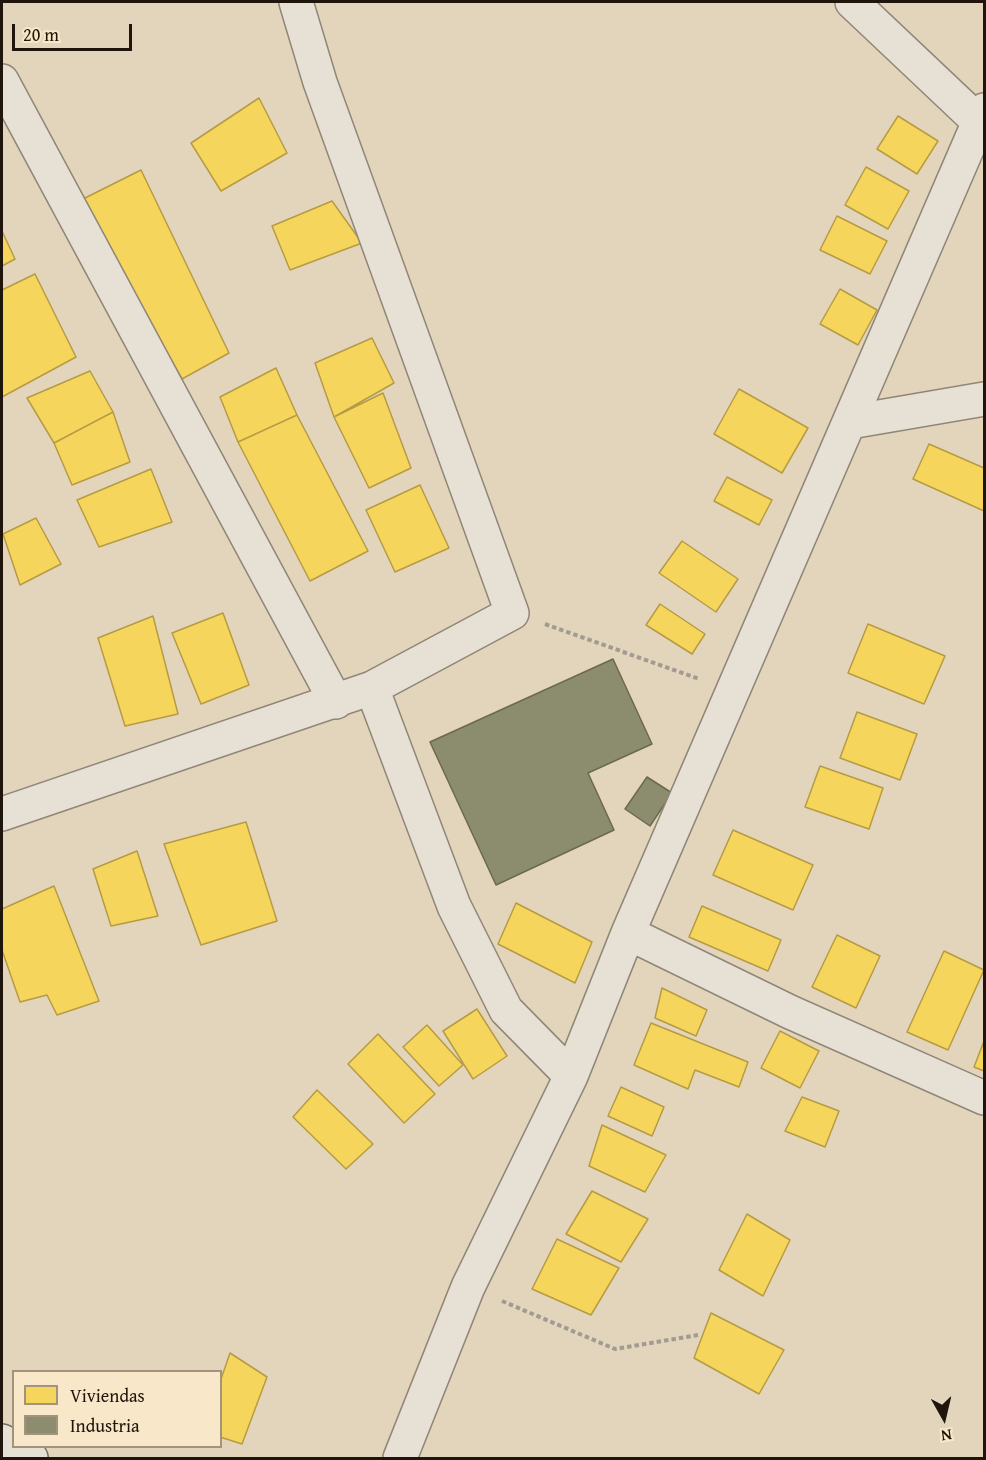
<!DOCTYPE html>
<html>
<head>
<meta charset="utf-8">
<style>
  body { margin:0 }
  #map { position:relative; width:986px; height:1460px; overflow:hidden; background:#e3d5bc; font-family:"Gentium Book Plus",serif }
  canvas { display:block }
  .frame { position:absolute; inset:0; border:3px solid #20150c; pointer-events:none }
  .legend { position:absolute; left:12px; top:1370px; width:210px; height:78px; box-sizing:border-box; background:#f8e7c8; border:2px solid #a2937d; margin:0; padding:8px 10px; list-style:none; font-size:18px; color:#20150c }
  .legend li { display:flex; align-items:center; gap:12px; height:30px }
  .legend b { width:30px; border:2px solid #a2937d }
  .north { position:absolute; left:914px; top:1388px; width:60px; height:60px; -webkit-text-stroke:4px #f8e7c8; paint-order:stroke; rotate:172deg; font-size:16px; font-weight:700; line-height:24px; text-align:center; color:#20150c }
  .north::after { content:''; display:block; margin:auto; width:21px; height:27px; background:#20150c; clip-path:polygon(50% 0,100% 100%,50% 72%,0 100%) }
  .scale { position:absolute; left:12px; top:24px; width:120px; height:27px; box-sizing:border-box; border:3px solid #20150c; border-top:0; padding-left:8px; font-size:18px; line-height:21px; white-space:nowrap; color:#20150c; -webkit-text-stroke:4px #f8e7c8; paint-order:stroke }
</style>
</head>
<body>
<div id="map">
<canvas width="986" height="1460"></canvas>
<div class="frame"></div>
<ul class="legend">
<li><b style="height:16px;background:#f6d55c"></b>Viviendas</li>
<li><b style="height:16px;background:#8c8c6e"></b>Industria</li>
</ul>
<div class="north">N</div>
<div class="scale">20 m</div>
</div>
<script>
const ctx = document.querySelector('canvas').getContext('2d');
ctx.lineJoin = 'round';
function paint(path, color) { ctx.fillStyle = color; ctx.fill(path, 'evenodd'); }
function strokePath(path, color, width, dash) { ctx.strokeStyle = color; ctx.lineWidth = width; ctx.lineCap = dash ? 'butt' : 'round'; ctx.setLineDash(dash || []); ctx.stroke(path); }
const homes = new Path2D(`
  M259 98 287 153 221 191 191 143Z
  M898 116 938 141 917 174 877 149Z
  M866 167 909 191 888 229 845 205Z
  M141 170 229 353 182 379 79 201Z
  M332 201 362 243 290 270 272 226Z
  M837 216 887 241 870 274 820 250Z
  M2 231 15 259 2 266Z
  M35 274 76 357 2 397V290Z
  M840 289 877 310 858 345 820 324Z
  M372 338 394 383 334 417 315 363Z
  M276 368 297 415 238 442 220 397Z
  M90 371 113 412 54 443 27 398Z
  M739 389 808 428 782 473 714 434Z
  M383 393 411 468 369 488 334 417Z
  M113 412 130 462 72 485 54 443Z
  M297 415 368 551 310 581 238 442Z
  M929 444 984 468V511L913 479Z
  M151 469 172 522 99 547 77 500Z
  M727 477 772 500 759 525 714 501Z
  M420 485 449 548 395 572 366 510Z
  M36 518 61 564 20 585 3 534Z
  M682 541 738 579 716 612 659 573Z
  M660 604 705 634 692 654 646 625Z
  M223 613 249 685 201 704 172 633Z
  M153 616 178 714 125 726 98 638Z
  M868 624 945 656 924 704 848 673Z
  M857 712 917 734 900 780 840 758Z
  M820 766 883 788 869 829 805 807Z
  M246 822 277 921 201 945 164 844Z
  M733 830 813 865 793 910 713 875Z
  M137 851 158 916 111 926 93 869Z
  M54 886 99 1001 57 1015 47 995 20 1002 2 950V909Z
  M516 903 592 942 575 983 498 944Z
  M702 906 781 940 768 971 689 937Z
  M837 935 880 956 856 1008 812 987Z
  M944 951 984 970 948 1050 907 1032Z
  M662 988 707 1010 696 1036 655 1018Z
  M477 1009 507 1056 473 1079 443 1031Z
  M651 1023 748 1062 739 1087 695 1070 688 1089 634 1065Z
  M427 1025 463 1065 439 1086 403 1047Z
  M780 1031 819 1051 800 1088 761 1068Z
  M378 1034 435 1094 404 1123 348 1064Z
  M984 1041V1071L974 1067Z
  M621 1087 664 1107 652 1136 608 1116Z
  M317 1090 373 1144 346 1169 293 1117Z
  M802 1097 839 1111 825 1147 785 1131Z
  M602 1125 666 1155 645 1192 589 1166Z
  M592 1191 648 1219 621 1262 566 1234Z
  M747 1214 790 1240 763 1296 719 1270Z
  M557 1239 619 1268 591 1315 532 1289Z
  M711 1313 784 1350 759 1394 694 1358Z
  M230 1353 267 1377 242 1444 220 1437V1382Z`);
const industry = new Path2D(`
  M613 659 652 744 588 773 614 830 496 885 430 742Z
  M647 777 672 793 650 826 625 809Z`);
const path = new Path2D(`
  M545 624 699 679
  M502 1301 615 1349 698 1335`);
const street = new Path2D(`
  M852 2 979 122
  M2 81 336 702
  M850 422 984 399
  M372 688 454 906 506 1010 571 1076
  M2 814 372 688 512 613 320 82 296 2
  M628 933 790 1012 984 1098
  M400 1458 468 1287 571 1076 628 933 984 110`);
const secondary = new Path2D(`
  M2 1441 31 1458`);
paint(homes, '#f6d55c');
strokePath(homes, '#b69b44', 1.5);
paint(industry, '#8c8c6e');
strokePath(industry, '#6c6851', 1.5);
strokePath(street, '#8f8677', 36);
strokePath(secondary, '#746c5e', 36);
strokePath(path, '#a29b91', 4, [4.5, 3]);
strokePath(street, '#e7e0d4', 33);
strokePath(secondary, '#e7e0d4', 33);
</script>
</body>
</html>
